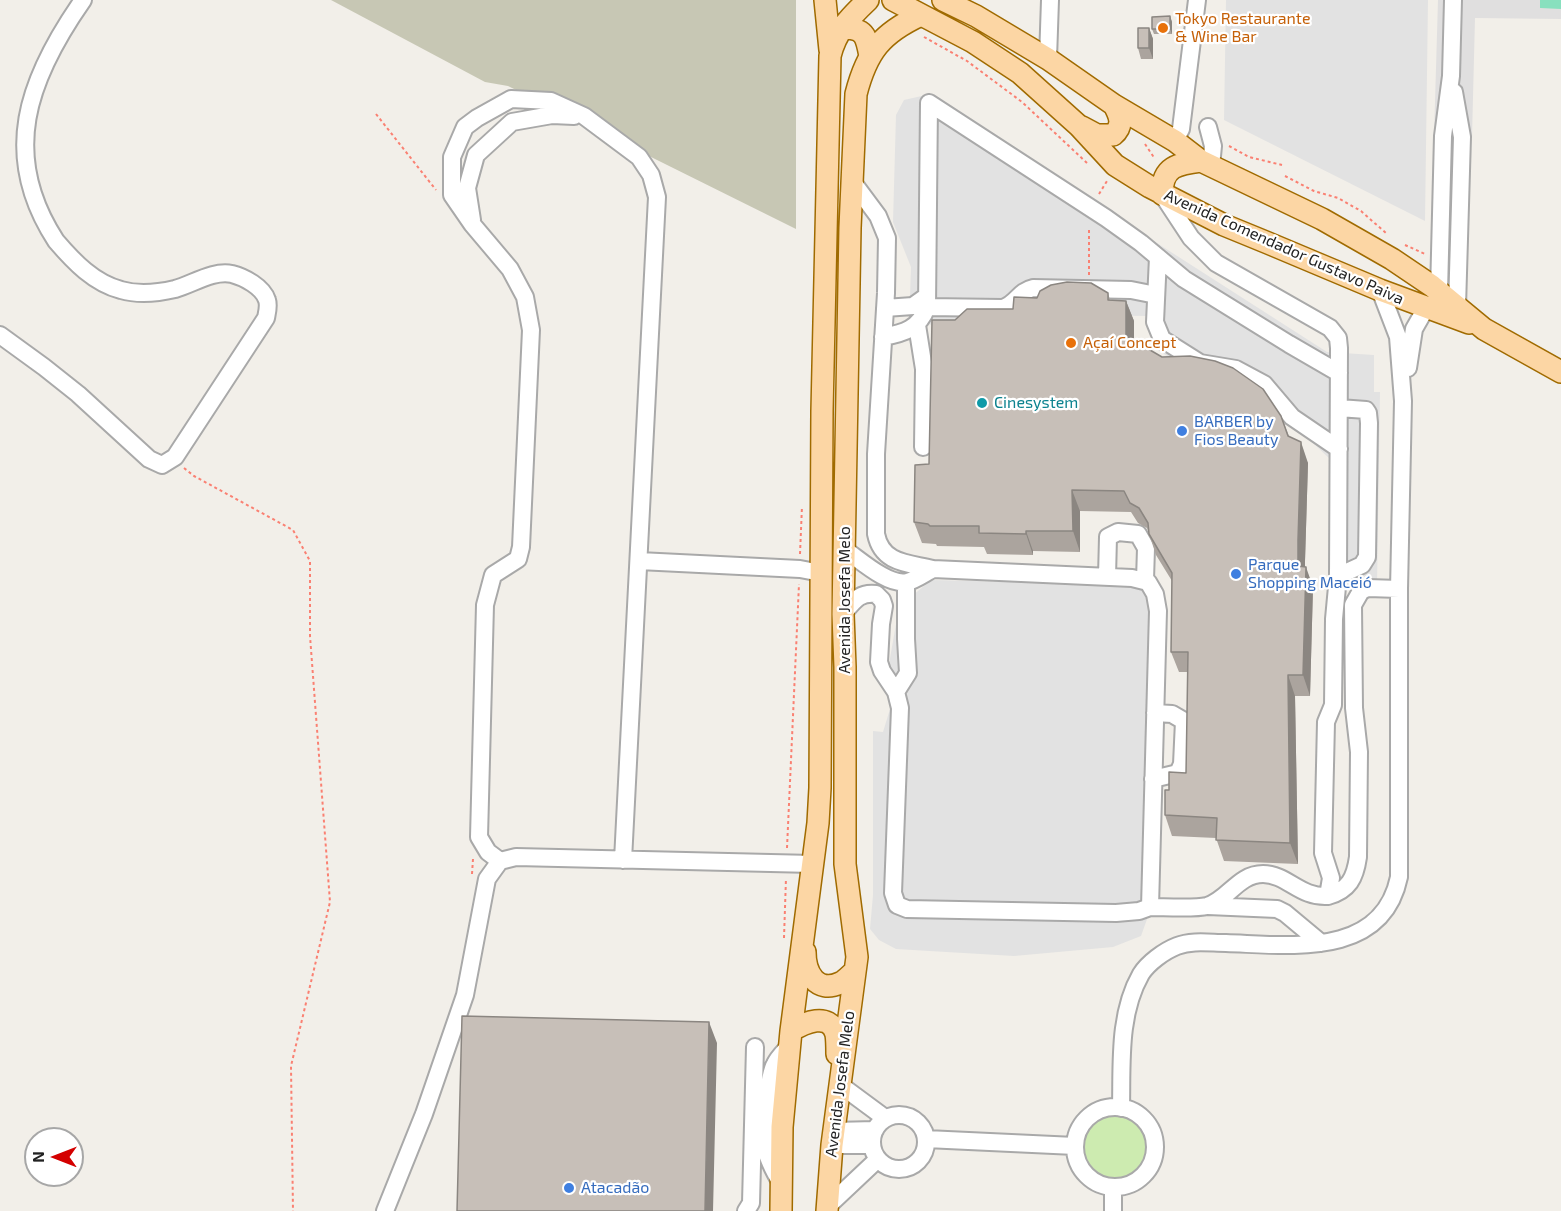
<!DOCTYPE html>
<html>
<head>
<meta charset="utf-8">
<style>
  body { margin:0 }
  #map { position:relative; width:1561px; height:1211px; overflow:hidden; background:#f2efe9; font-family:"Exo 2",sans-serif }
  canvas { display:block }
  .north { position:absolute; left:24px; top:1127px; width:60px; height:60px; box-sizing:border-box; background:#fff; border:2px solid #a7a7a7; border-radius:50%; rotate:270deg; font-size:16px; font-weight:700; line-height:24px; text-align:center; color:#222 }
  .north::after { content:''; display:block; margin:auto; width:21px; height:27px; background:#d40000; clip-path:polygon(50% 0,100% 100%,50% 72%,0 100%) }
</style>
</head>
<body>
<div id="map">
<canvas width="1561" height="1211"></canvas>
<div class="north">N</div>
</div>
<script>
const ctx = document.querySelector('canvas').getContext('2d');
ctx.lineJoin = 'round';
function paint(path, color) { ctx.fillStyle = color; ctx.fill(path, 'evenodd'); }
function strokePath(path, color, width, dash) { ctx.strokeStyle = color; ctx.lineWidth = width; ctx.lineCap = dash ? 'butt' : 'round'; ctx.setLineDash(dash || []); ctx.stroke(path); }
function label(font, color, halo, rows, align = 'center') {
  ctx.font = font + ' "Exo 2",sans-serif'; ctx.lineWidth = 4.5; ctx.setLineDash([]); ctx.textBaseline = 'middle'; ctx.strokeStyle = halo; ctx.fillStyle = color; for (const [text, x, y, turn = 0] of rows) {
    ctx.save(); ctx.translate(x, y); ctx.rotate((+turn || 0) * Math.PI / 180); ctx.textAlign = isNaN(turn) ? turn : align; if (halo) ctx.strokeText(text, 0, 0); ctx.fillText(text, 0, 0); ctx.restore();
  }
}
const residential = new Path2D(`
  M1438 0H1561V19L1475 18 1472 137 1434 136Z`);
const construction = new Path2D(`
  M331 0H796V229L508 86 485 82Z`);
const grass = new Path2D(`
  M1084 1147a31 31 0 1 1 62 0a31 31 0 1 1-62 0Z`);
const pitch = new Path2D(`
  M1540 0H1561V9L1540 8Z`);
const parking = new Path2D(`
  M1226 0H1428L1425 221 1224 120Z
  M926 95 1327 352 1374 355V392H1380L1377 586 1330 587 1332 461 1274 406 1192 372 1153 347 1152 316 1031 315 1019 327 909 324 911 267 893 222 896 115 904 100Z
  M931 580 1147 585 1161 622 1151 908 1141 936 1113 947 1014 956 896 949 879 940 870 929 873 895V731L883 732 890 709 889 664 899 607Z`);
const path = new Path2D(`
  M924 37 967 61 1022 102 1087 163
  M376 114 436 190
  M1145 144 1155 159
  M1229 146 1249 157 1282 165
  M1285 176 1314 191 1338 198 1361 211 1387 234
  M1099 194 1107 181
  M1405 245 1425 254
  M1089 275V227
  M184 468 194 476 293 530 310 561V636L330 902 291 1066 293 1211
  M800 554 802 506
  M787 848 799 584
  M472 874 473 859
  M784 938 786 878`);
const minor = new Path2D(`
  M1048 59 1050 0
  M1454 92 1462 137 1457 307
  M929 103 1106 218 1141 243 1184 279 1289 344 1339 373
  M1208 127 1213 146 1211 166
  M1175 141 1181 129 1197 0
  M852 181 878 216 887 238 886 293 876 454V534C882 564 908 563 933 569
  M472 220 467 188 476 155 512 122 552 115 574 116
  M1158 257 1155 322 1162 339 1200 363 1236 369 1264 384 1292 417 1339 449
  M1439 292 1443 136 1451 76 1453 0
  M927 307 1003 308C1016 304 1019 291 1033 288L1131 290 1156 295
  M885 308 913 306 927 296
  M917 325 924 369 923 447
  M0 335 44 367 78 394 149 459 162 465 175 457 266 318C267 313 269 306 267 300 263 287 244 277 232 274 213 270 193 284 175 289 158 293 138 295 121 290 94 283 74 262 56 241 0 155 27 80 83 0
  M883 337C904 333 919 329 927 307L929 103
  M1408 368 1414 329 1426 308
  M844 549C859 559 888 586 907 582 916 580 925 573 933 569L1132 578 1148 582 1155 594 1158 611 1150 907C1164 907 1195 909 1207 906 1228 900 1238 874 1263 874 1287 874 1300 898 1328 896L1331 878 1323 853 1326 722 1333 705 1334 619 1338 576 1339 348 1338 338 1330 328 1216 263 1191 238 1162 194
  M639 561 800 569 821 573
  M1338 576 1362 565 1367 557 1369 423 1368 413 1366 410 1339 408
  M1107 577 1108 537 1118 532 1138 534 1146 548 1145 580
  M843 614C854 601 859 592 876 594L882 600 884 606 881 624 879 662 882 671 896 692 900 708 893 893 897 905 907 909 1116 913 1139 911 1150 907
  M896 692 908 673 906 639V583
  M1153 779 1178 773 1182 764 1184 721 1172 714 1155 713
  M500 861 488 852 479 837 485 605 493 575 518 559 521 547 531 330 525 297 510 269 472 224 452 195V157L465 127 477 118 511 99 551 101 584 116 639 157 651 175 657 197 623 860
  M1328 896C1349 890 1355 878 1358 857L1359 752 1354 708 1353 605 1361 591 1368 588 1399 589
  M1208 906 1277 909 1285 913 1321 943
  M839 1084 885 1118
  M1075 1147a40 40 0 1 1 80 0a40 40 0 1 1-80 0Z
  M1121 1108C1122 1064 1118 1014 1141 974 1148 963 1164 951 1177 946 1192 940 1210 943 1226 943 1290 945 1382 959 1399 877V589L1403 401 1398 337 1380 290
  M872 1142a27 27 0 1 1 54 0a27 27 0 1 1-54 0Z
  M834 1131 875 1130
  M926 1139 1075 1146
  M832 1145H872
  M781 1183C775 1173 768 1161 766 1149 765 1132 767 1077 775 1064 778 1057 785 1051 790 1045
  M1113 1187V1211
  M828 1206 878 1159
  M385 1211 424 1114 465 995 487 879 500 861 516 857 813 864
  M746 1211 751 1203 755 1047`);
const major = new Path2D(`
  M825 0 830 50
  M893 0 973 42 1020 73 1079 126 1115 165 1150 187 1224 225 1268 243 1380 290 1469 323
  M943 0 976 16 1048 59 1114 105 1175 141 1201 161 1322 219 1392 259 1432 286 1484 329 1561 372
  M841 28C865 28 866 35 870 56
  M1082 127 1097 135H1113C1124 126 1120 116 1114 105
  M1162 194C1162 166 1178 164 1201 161
  M805 952C805 972 816 994 840 983 845 981 851 974 855 971
  M791 1031C804 1023 829 1011 836 1034 837 1040 837 1048 837 1054
  M781 1211 782 1127 791 1031 818 823 820 788 822 411 830 56C836 31 850 17 868 0
  M827 1211 832 1145 857 957 845 864V667L843 614 850 228 856 94C867 51 882 33 921 15`);
const wall = new Path2D(`
  M1170 16 1172 22V34H1154L1152 29Z
  M1149 28 1153 39V59H1141L1138 48Z
  M1108 293 1110 300 1126 301 1134 321V341L1162 357 1281 416 1289 436 1308 463 1305 561V567L1313 587 1310 696H1295L1298 864 1224 861 1216 838 1172 836 1165 815 1169 790 1186 773 1188 672H1179L1171 652 1172 581 1156 555 1147 528 1138 523 1131 512 1080 511V552L1033 551V555L987 554 984 547 937 546 936 544 922 543 914 522 929 464 955 320 1013 309 1037 298Z`);
const shadedWall = new Path2D(`
  M1170 16 1172 22V34L1170 29Z
  M1149 28 1153 39V59L1149 48Z
  M1126 301 1134 321V357L1126 336Z
  M1301 442 1308 463 1305 561V576L1306 567 1313 587 1310 696 1303 675 1298 566V540Z
  M1072 490 1080 511V552L1073 531Z
  M1026 531 1033 551V555L1026 534Z
  M1288 675 1295 696 1298 864 1290 843Z
  M709 1022 717 1043 713 1211H705Z`);
const building = new Path2D(`
  M1170 16V29H1152V17Z
  M1138 28H1149V48H1138Z
  M1067 282 1091 283 1108 293V300L1126 301V336L1162 357 1190 356 1215 361 1233 368 1263 389 1281 416 1288 436 1301 442 1298 540V566L1306 567 1303 675H1288L1290 843 1216 840 1217 818 1165 815V790H1169V772L1186 773 1188 652H1171L1172 573 1149 534 1148 523 1139 508 1130 503 1124 491 1072 490 1073 531H1026V534L979 533V526H930L928 524 914 522 915 465 929 464 932 320H955L967 309H1013L1014 297 1037 298 1040 291 1051 285Z
  M462 1016 709 1022 705 1211H457Z`);
const markers = [
  [1163,28,6,"#e8710a"],
  [1071,343,6,"#e8710a"],
  [982,403,6,"#0f9aa8"],
  [1182,431,6,"#3f7fe0"],
  [1236,574,6,"#3f7fe0"],
  [569,1188,6,"#3f7fe0"]
];
const foodNames = [
  ["Tokyo Restaurante",1175,19],
  ["& Wine Bar",1175,37],
  ["Açaí Concept",1083,343]
];
const streetNames = [
  ["Avenida Comendador Gustavo Paiva",1284,247,24],
  ["Avenida Josefa Melo",845,600,-90],
  ["Avenida Josefa Melo",840,1084,-83]
];
const cultureNames = [
  ["Cinesystem",994,403]
];
const shopNames = [
  ["BARBER by",1194,422],
  ["Fios Beauty",1194,440],
  ["Parque",1248,565],
  ["Shopping Maceió",1248,583],
  ["Atacadão",581,1188]
];
paint(residential, '#e0dfdf');
paint(construction, '#c7c7b4');
paint(grass, '#cdebb0');
paint(pitch, '#88e0be');
paint(parking, '#e2e2e2');
strokePath(minor, '#a9a9a9', 20);
strokePath(major, '#a06b00', 24);
strokePath(path, '#fa8072', 2, [3, 3]);
strokePath(minor, '#fff', 16);
strokePath(major, '#fcd6a4', 21);
paint(wall, '#aba49e');
paint(shadedWall, '#8b8681');
paint(building, '#c7bfb8');
strokePath(building, '#8b8681', 1.5);
for (const [x, y, r, color] of markers) { const dot = new Path2D(); dot.arc(x, y, r, 0, 2 * Math.PI); ctx.fillStyle = color; ctx.fill(dot); strokePath(dot, '#fff', 2); }
label('16px', '#c56008', '#fff', foodNames, 'left');
label('16px', '#222', '#fff', streetNames);
label('16px', '#0d838f', '#fff', cultureNames, 'left');
label('16px', '#366cbe', '#fff', shopNames, 'left');
</script>
</body>
</html>
